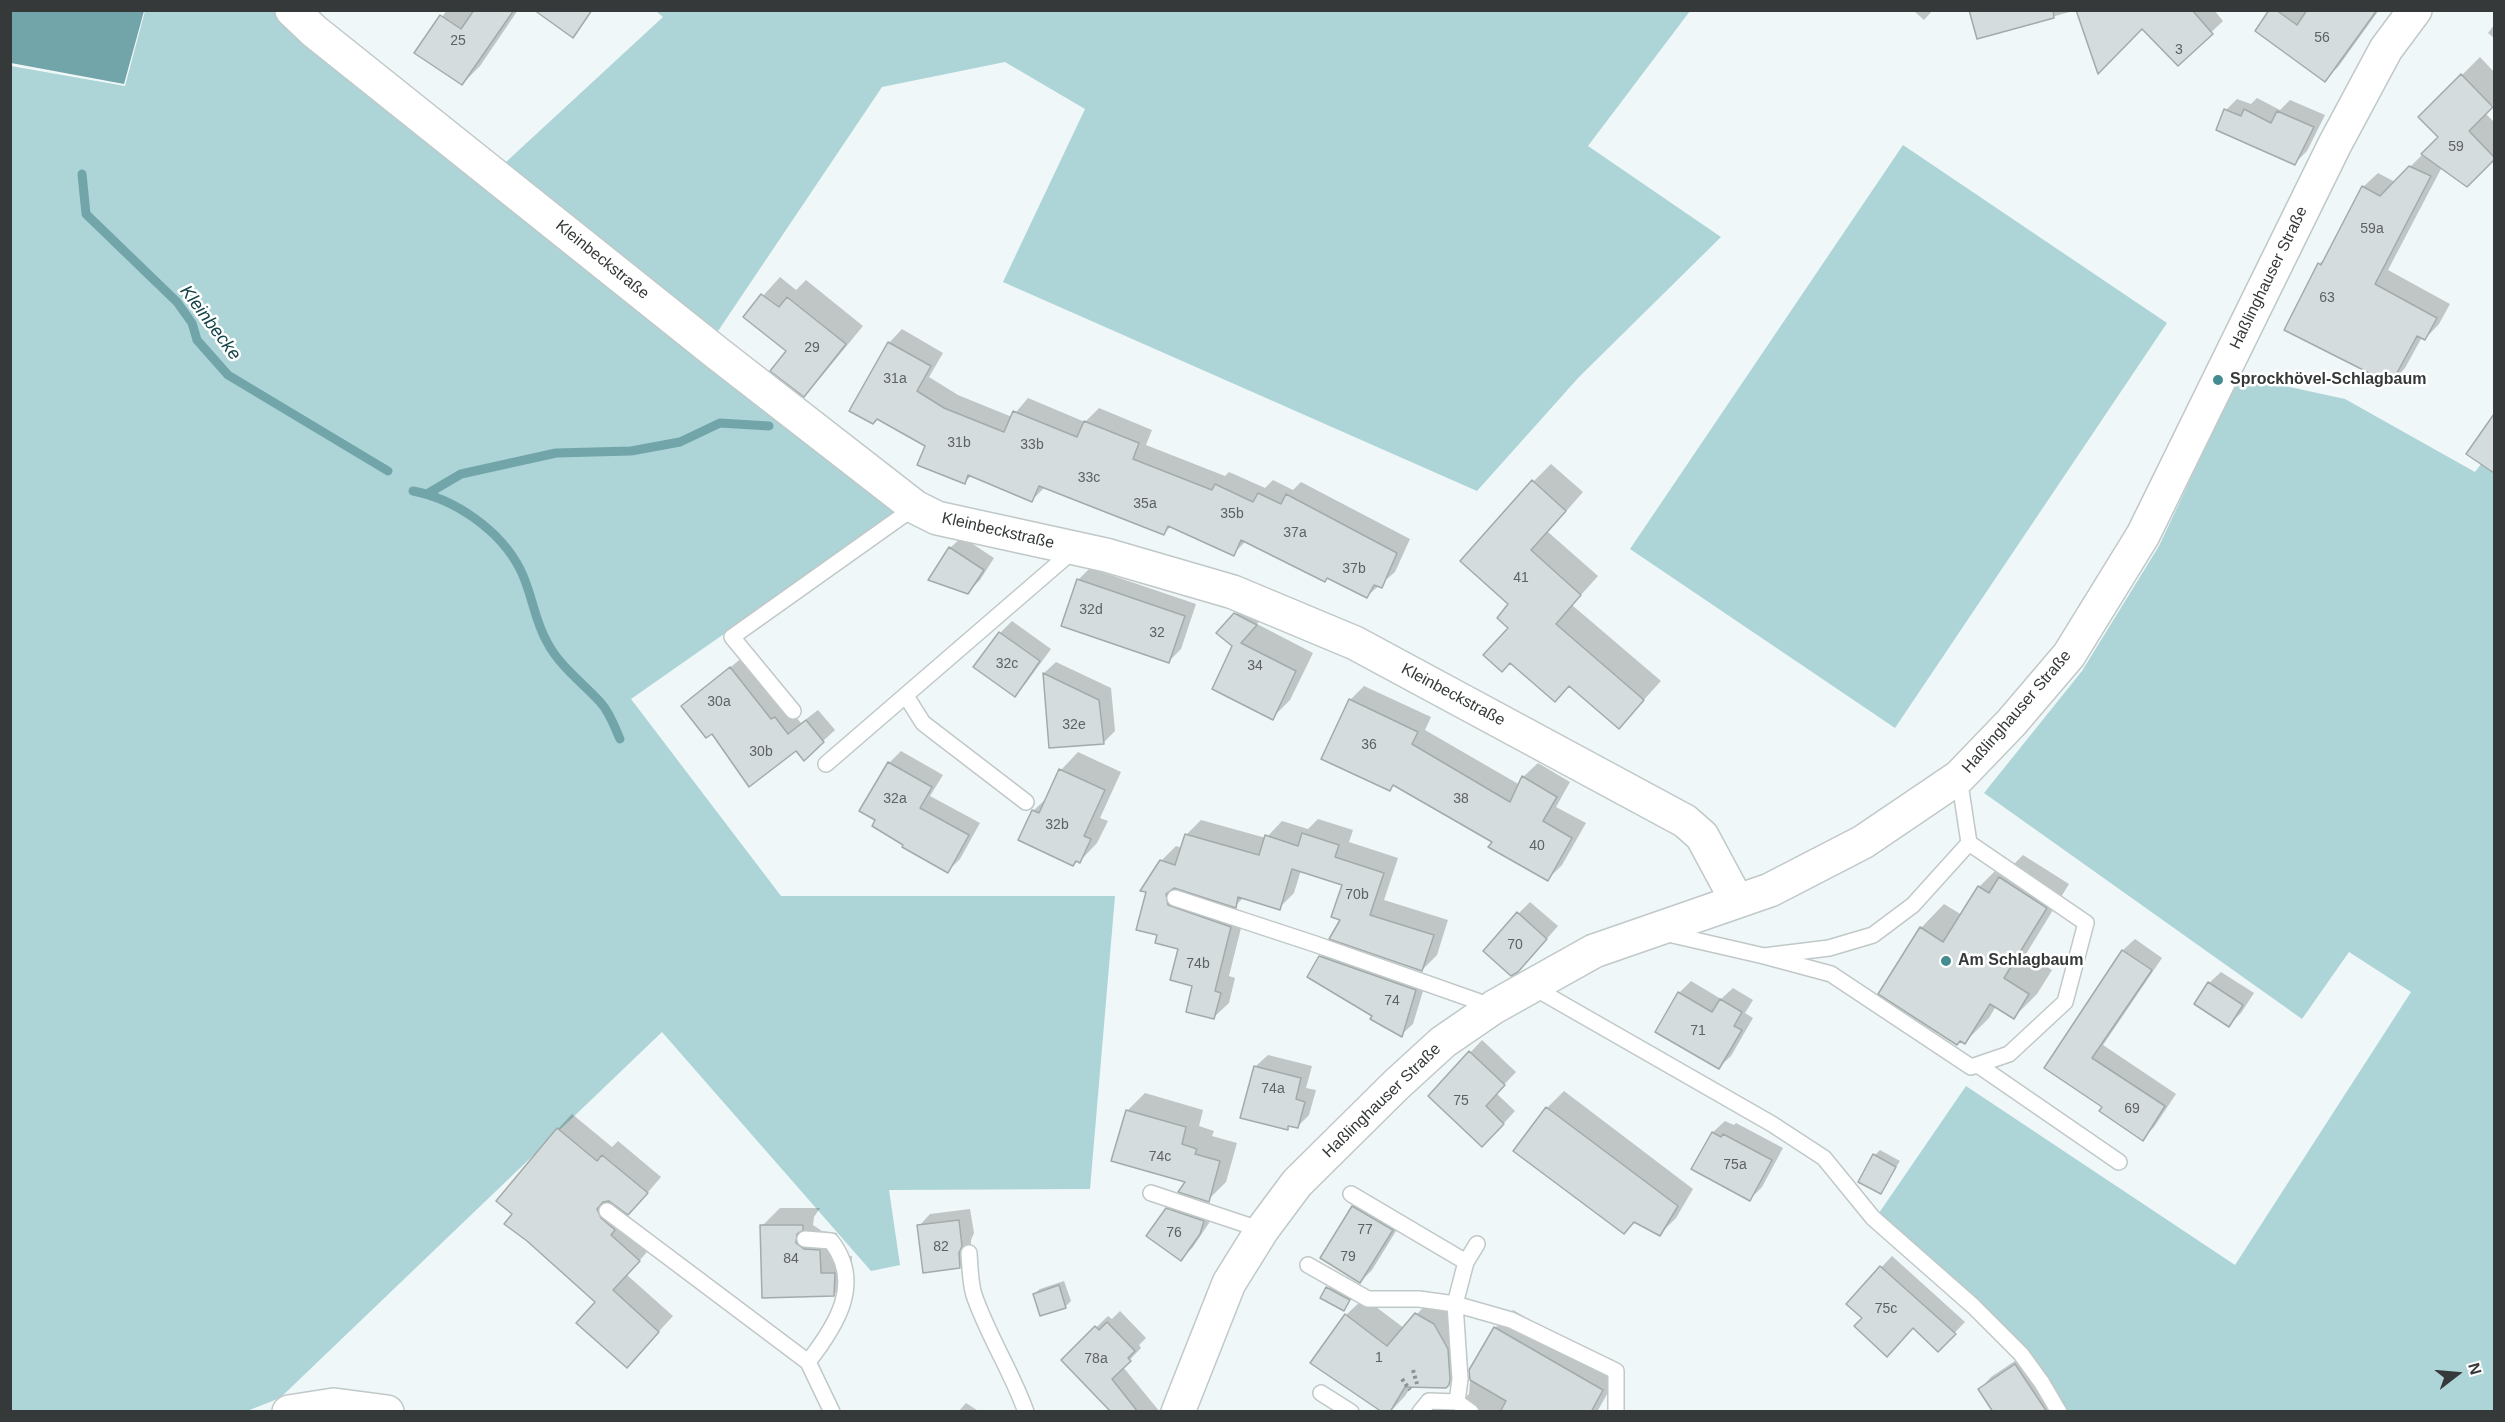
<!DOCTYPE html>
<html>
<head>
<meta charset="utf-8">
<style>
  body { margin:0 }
  #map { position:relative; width:2505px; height:1422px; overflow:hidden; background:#f0f7f8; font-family:Arial,sans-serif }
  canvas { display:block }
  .frame { position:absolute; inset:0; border:12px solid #363939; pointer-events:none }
  .north { position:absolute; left:2427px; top:1344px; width:60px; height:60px; -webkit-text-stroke:4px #fff; paint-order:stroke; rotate:74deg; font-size:16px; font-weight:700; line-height:24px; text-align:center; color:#363939 }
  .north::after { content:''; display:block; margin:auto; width:21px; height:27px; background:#363939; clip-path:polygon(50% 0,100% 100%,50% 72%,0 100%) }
</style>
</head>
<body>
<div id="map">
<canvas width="2505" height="1422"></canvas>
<div class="frame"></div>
<div class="north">N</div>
</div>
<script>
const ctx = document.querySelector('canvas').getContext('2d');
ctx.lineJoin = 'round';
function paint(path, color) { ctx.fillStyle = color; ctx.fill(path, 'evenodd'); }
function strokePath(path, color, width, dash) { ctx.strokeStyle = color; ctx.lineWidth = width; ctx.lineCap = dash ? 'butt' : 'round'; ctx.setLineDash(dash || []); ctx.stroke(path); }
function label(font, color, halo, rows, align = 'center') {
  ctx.font = font + ' Arial,sans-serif'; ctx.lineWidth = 5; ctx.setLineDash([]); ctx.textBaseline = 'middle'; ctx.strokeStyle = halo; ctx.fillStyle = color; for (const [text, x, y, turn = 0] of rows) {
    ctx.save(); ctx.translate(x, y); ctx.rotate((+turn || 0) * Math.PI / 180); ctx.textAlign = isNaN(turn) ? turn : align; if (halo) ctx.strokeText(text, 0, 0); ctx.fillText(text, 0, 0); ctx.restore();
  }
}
const green = new Path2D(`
  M145 11H282L488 181 696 359 904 508 631 699 781 896H1115L1090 1189 889 1190 900 1265 871 1271 662 1032 280 1398 247 1411H11V66L125 86Z
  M656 11H1690L1588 146 1721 237 1579 377 1477 491 1003 282 1085 109 1005 62 882 87 714 337 506 162 663 17Z
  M1903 145 2167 323 1895 728 1630 549Z
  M2239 376 2345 399 2475 472 2481 464 2491 471 2494 467V1411H2063L1924 1258 1879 1213 1966 1086 2235 1265 2411 992 2349 952 2302 1019 1984 793 2082 671 2159 546Z`);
const water = new Path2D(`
  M10 11H144L124 84 11 63Z`);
const shadow = new Path2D(`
  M447 10H518L480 66 462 84 417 52Z
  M1913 10H1933L1924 20Z
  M1970 10H2077L1978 37Z
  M2078 10H2214L2223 21 2178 64 2142 27Z
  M2271 10H2379L2338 67 2324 80Z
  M2494 25V38L2488 33Z
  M2480 57 2494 72V103L2485 113 2494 122V158L2467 185 2442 167 2388 270 2450 304 2439 324 2425 339 2422 337 2405 368 2391 383 2319 264 2328 256 2363 187 2378 173 2395 182 2440 137 2420 117Z
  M2257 98 2280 110 2290 100 2325 115 2307 151 2295 163 2226 110 2237 99 2251 104Z
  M780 277 796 290 806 280 863 326 821 377 804 395 788 351 745 316Z
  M902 329 943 353 929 377 958 395 1012 417 1028 398 1085 422 1099 408 1152 430 1146 445 1225 476 1229 472 1265 488 1273 480 1293 490 1301 482 1410 539 1395 572 1367 596 1328 577 1325 580 1246 541 1233 554 1171 526 1164 534 1045 487 1032 500 972 475 964 483 927 446 889 343Z
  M2494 418V466L2491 469 2492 421Z
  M1551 464 1583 492 1548 532 1598 576 1572 605 1661 681 1619 727 1570 685 1555 700 1510 627V604L1533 482Z
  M962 537 994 558 980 580 968 592 950 548Z
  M1090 568 1196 604 1181 649 1169 661 1078 580Z
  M1253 596 1274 606 1257 624 1313 653 1290 700 1272 718 1233 646 1235 614Z
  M1012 621 1051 649 1026 683 1015 695 975 666 1000 633Z
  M743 657 801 723 818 710 835 730 823 741 797 749 712 731 683 706Z
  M1056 662 1111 688 1115 731 1103 743 1050 746 1044 673Z
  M1364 686 1431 717 1425 730 1520 785 1523 777 1538 763 1570 782 1556 807 1586 823 1562 865 1548 879 1494 841 1395 784 1389 790 1350 700Z
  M901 751 943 775 930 796 980 823 960 859 948 871 889 763Z
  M1078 752 1121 772 1100 818 1108 821 1097 843 1080 861 1033 811 1050 795 1061 770Z
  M1318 819 1353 830 1349 842 1398 858 1384 900 1448 920 1437 955 1422 970 1342 920 1344 884 1301 870 1294 893 1279 908 1244 897 1233 908 1245 912 1229 976 1235 978 1229 1003 1213 1018 1194 985 1180 948 1159 934 1161 861 1176 846 1182 848 1186 835 1201 820 1266 838 1282 821 1308 829Z
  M2023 855 2069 884 2026 954 2052 970 2037 994 2014 1017 1996 1006 1989 1018 1965 1042 1921 928 1944 904 1962 915 1979 887 2002 864 2010 868Z
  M1530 902 1558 926 1529 959 1518 914Z
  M2135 939 2162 958 2103 1045 2176 1094 2154 1127 2142 1139 2104 1106 2046 1068 2123 950Z
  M1332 945 1427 978 1413 1024 1401 1035 1374 1015 1320 957Z
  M2221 972 2254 993 2241 1013 2229 1025 2209 983Z
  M1691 981 1721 999 1733 988 1753 1000 1745 1013 1753 1018 1731 1056 1719 1067 1679 993Z
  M1482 1040 1516 1072 1496 1093 1515 1111 1494 1134 1430 1096Z
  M1268 1055 1312 1066 1306 1088 1316 1090 1309 1115 1297 1127 1291 1125 1287 1128 1242 1116 1256 1066Z
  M1564 1091 1693 1189 1676 1218 1660 1234 1636 1221 1624 1232 1547 1108Z
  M1145 1093 1203 1110 1199 1126 1214 1131 1212 1136 1237 1143 1226 1182 1208 1200 1187 1181 1127 1111Z
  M572 1114 612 1147 618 1141 661 1177 625 1219 653 1245 627 1275 673 1316 641 1351 514 1214 558 1129Z
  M1725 1121 1734 1125 1736 1123 1783 1148 1762 1187 1750 1199 1693 1169 1713 1132Z
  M1880 1150 1900 1161 1880 1192 1875 1155Z
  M1365 1195 1404 1218 1372 1270 1360 1282 1353 1207Z
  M1179 1197 1211 1220 1193 1247 1181 1259 1167 1209Z
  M780 1208H820L814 1217 813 1225 822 1231 837 1233 838 1256H852L851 1277 833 1295 762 1226Z
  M970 1209 974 1233 971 1240V1255L959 1267 919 1226 930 1214Z
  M1892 1256 1965 1322 1938 1350 1914 1326 1864 1318 1848 1303Z
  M1064 1281 1071 1301 1066 1306 1041 1314 1034 1294 1040 1289Z
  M1333 1282 1355 1294 1344 1309 1323 1297Z
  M1434 1296 1452 1306 1466 1331V1368L1448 1386 1412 1385 1405 1396 1390 1412 1346 1315 1364 1298 1404 1328Z
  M1513 1310 1620 1371 1597 1412H1450L1469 1394 1471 1371 1495 1328Z
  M1120 1311 1146 1338 1139 1345 1141 1348 1123 1367 1160 1412H1108L1110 1409 1063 1360 1108 1316 1112 1319Z
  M2027 1353 2052 1412H1995L1980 1389 1991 1377Z
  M966 1403 980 1412H958Z`);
const stream = new Path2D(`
  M82 174 86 214 177 302 192 323 197 340 228 375 388 471
  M413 491C455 499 500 530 520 569 532 592 534 620 547 642 560 667 583 683 601 703 610 713 615 728 620 739
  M427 494 461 474 556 453 631 451 680 442 720 423 769 426`);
const building = new Path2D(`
  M474 10H514L462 85 414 53 440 15 461 29Z
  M534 10H592L573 38Z
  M1969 10H2053L2054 18 1977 39Z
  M2076 10H2192L2213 34 2178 66 2142 29 2098 74Z
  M2269 10H2276L2297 25 2307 10H2377L2325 82 2255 31Z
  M2461 74 2493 107 2469 131 2494 157V160L2467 187 2421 154 2438 137 2418 117Z
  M2224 109 2241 116 2244 109 2271 123 2277 111 2314 127 2295 165 2216 130Z
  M2409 166 2431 176 2375 284 2437 318 2425 340 2417 336 2391 384 2284 330 2318 263 2321 265 2362 186 2380 196Z
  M761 294 779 307 787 297 846 344 804 397 770 371 786 351 743 317Z
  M888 342 931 366 917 391 944 408 1004 432 1013 411 1077 437 1084 421 1139 443 1133 459 1212 490 1215 484 1253 502 1258 493 1281 504 1286 494 1397 553 1382 588 1374 585 1367 598 1327 578 1325 582 1241 540 1234 556 1168 526 1164 535 1039 486 1032 502 968 475 965 484 917 465 925 446 877 419 873 424 849 411Z
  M2494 414V473L2466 454Z
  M1532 480 1566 511 1531 550 1581 595 1556 624 1644 700 1619 729 1569 686 1555 702 1510 663 1502 672 1483 655 1508 628 1497 618 1508 604 1460 561Z
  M949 547 984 570 968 594 928 580Z
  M1077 579 1185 616 1169 663 1061 626Z
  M1234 613 1257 625 1241 643 1296 671 1273 720 1212 689 1232 646 1216 633Z
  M999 632 1040 661 1015 697 973 667Z
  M730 667 771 719 775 717 788 734 806 720 824 742 804 761 796 751 749 787 712 734 706 738 681 706Z
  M1043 673 1099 700 1104 744 1049 748Z
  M1349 699 1418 732 1412 744 1510 802 1522 776 1557 797 1543 821 1572 838 1548 881 1488 847 1492 842 1393 785 1390 791 1321 759Z
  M888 762 932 787 920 808 969 835 948 873 902 847 903 845 872 826 875 820 859 811Z
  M1059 769 1105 790 1084 836 1091 839 1080 863 1076 861 1073 866 1018 840 1032 810 1039 813Z
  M1302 833 1339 845 1335 857 1384 873 1370 915 1434 935 1422 971 1329 939 1340 920 1331 917 1342 885 1292 869 1280 910 1238 897 1236 908 1174 888 1166 894 1168 905 1231 927 1215 991 1221 993 1214 1019 1186 1012 1192 986 1170 980 1178 949 1155 943 1157 935 1136 930 1146 892 1140 891 1160 860 1175 865 1185 834 1259 855 1265 835 1298 846Z
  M1999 877 2047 908 2004 978 2029 994 2014 1019 1990 1004 1965 1044 1960 1041 1957 1045 1878 994 1920 927 1943 942 1978 886 1989 893Z
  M1517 912 1547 939 1518 972 1511 976 1483 951Z
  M2122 950 2152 970 2092 1058 2165 1106 2143 1141 2099 1111 2102 1107 2044 1068Z
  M1319 956 1416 990 1402 1037 1370 1019 1372 1016 1307 977Z
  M2208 982 2243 1005 2229 1027 2194 1004Z
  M1678 992 1712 1012 1720 999 1742 1012 1734 1026 1742 1030 1719 1069 1655 1032Z
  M1469 1051 1505 1085 1486 1106 1504 1124 1482 1147 1428 1096Z
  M1254 1066 1301 1078 1296 1099 1305 1102 1298 1128 1288 1126V1130L1240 1118Z
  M1546 1107 1678 1206 1660 1236 1634 1222 1624 1234 1513 1151Z
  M1126 1110 1186 1127 1182 1144 1197 1149 1195 1154 1220 1161 1209 1202 1178 1192 1185 1182 1111 1161Z
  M557 1128 597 1161 602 1155 648 1193 628 1215 609 1201 603 1202 597 1209 601 1218 615 1230 611 1235 640 1261 613 1290 659 1332 627 1368 576 1323 595 1302 527 1241 504 1224 512 1214 496 1201Z
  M1712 1132 1721 1137 1723 1134 1772 1160 1750 1201 1691 1169Z
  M1873 1154 1896 1167 1881 1194 1858 1182Z
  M1352 1206 1393 1230 1360 1283 1320 1258Z
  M1166 1208 1204 1221 1200 1234 1181 1261 1146 1236Z
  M959 1220 962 1246 959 1253 960 1268 923 1273 917 1225Z
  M760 1225H803V1230L797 1234 796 1243 804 1249 820 1250 821 1273H835L834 1296 762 1298Z
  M1880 1266 1956 1334 1938 1352 1913 1328 1887 1357 1854 1326 1862 1318 1846 1304Z
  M1059 1285 1066 1308 1040 1316 1033 1294Z
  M1326 1287 1350 1300 1344 1311 1320 1298Z
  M1415 1313 1434 1324 1448 1349 1450 1379 1449 1385 1446 1388 1405 1387 1390 1412H1382L1310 1363 1345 1314 1387 1346Z
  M1107 1322 1135 1351 1128 1358 1131 1361 1112 1379 1138 1412H1111L1061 1360 1095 1326 1099 1330Z
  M1494 1327 1603 1390 1591 1412H1500L1506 1401 1470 1380 1469 1370Z
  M2015 1364 2047 1412H1993L1978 1389Z`);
const path = new Path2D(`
  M1413 1370 1417 1384
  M1402 1379 1410 1390`);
const service = new Path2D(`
  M906 696 923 723 1026 802
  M793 711 732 637 915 507
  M826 764 1075 549
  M1175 898 1315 944 1494 1007
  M1664 933 1764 956 1829 948 1873 935 1913 905 1969 843 1959 777
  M1764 956 1831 974 1971 1067 2009 1054 2065 1002 2086 923 1969 843
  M1531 986 1772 1124 1824 1158 1873 1218 1973 1306 2021 1354 2042 1383 2059 1412
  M1978 1065 2119 1162
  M1151 1193 1262 1230
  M1351 1194 1466 1262 1477 1244
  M607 1211 808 1362C836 1326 864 1283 831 1241L805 1239
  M969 1253C970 1267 970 1282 974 1295 988 1336 1012 1372 1026 1412
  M1308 1265 1368 1299H1419L1455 1304 1511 1320 1616 1371V1412
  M808 1362 832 1412
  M1321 1393 1351 1412
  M1457 1402 1460 1379 1455 1304 1466 1262
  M1420 1412 1429 1401 1457 1402 1471 1412`);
const tertiary = new Path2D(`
  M292 10 314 31 717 353 915 507 937 518 1106 555 1233 592 1355 643 1685 821 1702 836 1737 901`);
const secondary = new Path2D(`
  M289 1412 334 1405 387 1412
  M1178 1412 1229 1283 1262 1230 1297 1183 1396 1085 1443 1042 1494 1007 1594 951 1770 890 1863 842 1959 777 2011 723 2069 655 2143 535 2335 144 2386 49 2415 10`);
const markers = [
  [2218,380,6,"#458c92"],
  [1946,961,6,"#458c92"]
];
const numberNames = [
  ["56",2322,38],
  ["25",458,41],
  ["3",2179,50],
  ["59",2456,147],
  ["59a",2372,229],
  ["63",2327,298],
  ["29",812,348],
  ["31a",895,379],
  ["31b",959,443],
  ["33b",1032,445],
  ["33c",1089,478],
  ["35a",1145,504],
  ["35b",1232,514],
  ["37a",1295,533],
  ["37b",1354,569],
  ["41",1521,578],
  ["32d",1091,610],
  ["32",1157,633],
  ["32c",1007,664],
  ["34",1255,666],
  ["30a",719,702],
  ["32e",1074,725],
  ["36",1369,745],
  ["30b",761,752],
  ["32a",895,799],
  ["38",1461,799],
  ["32b",1057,825],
  ["40",1537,846],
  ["70b",1357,895],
  ["70",1515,945],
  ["74b",1198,964],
  ["74",1392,1001],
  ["71",1698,1031],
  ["74a",1273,1089],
  ["75",1461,1101],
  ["69",2132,1109],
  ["74c",1160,1157],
  ["75a",1735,1165],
  ["77",1365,1230],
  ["76",1174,1233],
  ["82",941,1247],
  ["79",1348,1257],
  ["84",791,1259],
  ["75c",1886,1309],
  ["1",1379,1358],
  ["78a",1096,1359]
];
const streetNames = [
  ["Kleinbeckstraße",602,260,39],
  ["Haßlinghauser Straße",2269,278,-64],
  ["Kleinbeckstraße",998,531,13],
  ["Kleinbeckstraße",1453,695,28],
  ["Haßlinghauser Straße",2017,712,-49],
  ["Haßlinghauser Straße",1382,1101,-44]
];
const poiNames = [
  ["Sprockhövel-Schlagbaum",2230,380],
  ["Am Schlagbaum",1958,961]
];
const waterNames = [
  ["Kleinbecke",210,323,53]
];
paint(green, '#add4d7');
paint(water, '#72a5a9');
paint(shadow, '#0003');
strokePath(stream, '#72a5a9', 9);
paint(building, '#d5dcdd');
strokePath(building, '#a3aaaa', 1.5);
strokePath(service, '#c0c8c8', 18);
strokePath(tertiary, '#c0c8c8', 36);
strokePath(secondary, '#c0c8c8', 36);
strokePath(path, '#8d9292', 4, [3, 3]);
strokePath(service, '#fff', 15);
strokePath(tertiary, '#fff', 33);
strokePath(secondary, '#fff', 33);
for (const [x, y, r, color] of markers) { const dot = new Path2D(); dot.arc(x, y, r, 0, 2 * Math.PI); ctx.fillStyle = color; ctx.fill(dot); strokePath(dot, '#fff', 2); }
label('14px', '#5e6262', null, numberNames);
label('16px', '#363939', '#fff', streetNames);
label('bold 16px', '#363939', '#fff', poiNames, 'left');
label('italic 18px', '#144448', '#fff', waterNames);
</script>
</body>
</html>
